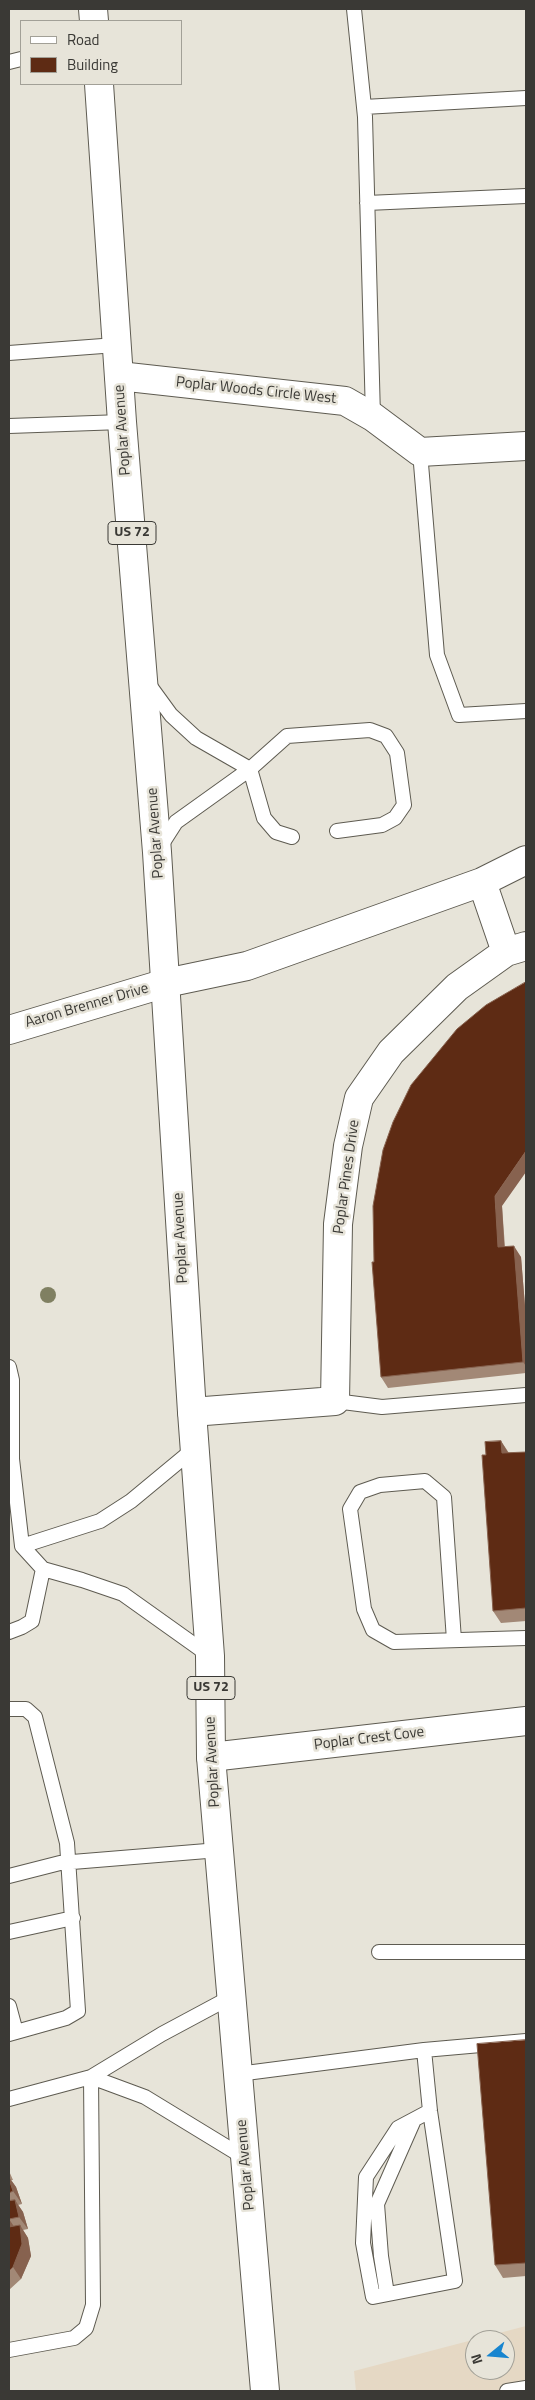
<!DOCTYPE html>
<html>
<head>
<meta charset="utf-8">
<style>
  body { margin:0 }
  #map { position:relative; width:535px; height:2400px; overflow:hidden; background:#e7e4d9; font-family:"Titillium Web",sans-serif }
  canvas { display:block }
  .frame { position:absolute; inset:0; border:10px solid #3a3935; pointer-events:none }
  .legend { position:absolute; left:20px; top:20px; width:162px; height:65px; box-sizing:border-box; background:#e7e4d9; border:1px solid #a2a097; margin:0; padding:6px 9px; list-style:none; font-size:15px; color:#3a3935 }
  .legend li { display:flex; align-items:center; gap:10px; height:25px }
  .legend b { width:25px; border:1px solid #a2a097 }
  .north { position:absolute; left:465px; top:2330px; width:50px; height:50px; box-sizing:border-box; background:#e7e4d9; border:1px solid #a2a097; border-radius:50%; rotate:253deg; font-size:14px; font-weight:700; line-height:20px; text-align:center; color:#3a3935 }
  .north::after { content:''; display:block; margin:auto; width:18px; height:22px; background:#1885cf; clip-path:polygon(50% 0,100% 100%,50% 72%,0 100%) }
</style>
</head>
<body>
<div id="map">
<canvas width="535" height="2400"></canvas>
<div class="frame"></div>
<ul class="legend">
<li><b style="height:6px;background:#fff"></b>Road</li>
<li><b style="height:14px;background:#5e2b14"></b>Building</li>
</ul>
<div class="north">N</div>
</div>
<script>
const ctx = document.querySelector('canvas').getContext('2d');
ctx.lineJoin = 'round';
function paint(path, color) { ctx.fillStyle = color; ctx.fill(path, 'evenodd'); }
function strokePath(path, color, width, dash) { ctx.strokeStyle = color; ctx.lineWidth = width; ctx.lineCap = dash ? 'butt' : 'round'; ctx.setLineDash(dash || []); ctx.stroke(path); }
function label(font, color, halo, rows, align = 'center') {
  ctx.font = font + ' "Titillium Web",sans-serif'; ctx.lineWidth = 5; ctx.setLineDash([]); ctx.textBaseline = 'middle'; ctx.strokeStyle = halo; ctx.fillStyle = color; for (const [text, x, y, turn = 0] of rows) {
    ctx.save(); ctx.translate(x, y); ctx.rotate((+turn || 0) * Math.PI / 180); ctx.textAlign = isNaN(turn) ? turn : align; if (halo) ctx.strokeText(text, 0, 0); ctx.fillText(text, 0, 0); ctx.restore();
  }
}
const commercial = new Path2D(`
  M526 2326V2391H356L354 2371ZM475 2340H505V2370H475Z`);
const lane = new Path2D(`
  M354 9 365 117 373 417
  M9 62 21 59
  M364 107 526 98
  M367 203 526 196
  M9 353 116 345
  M9 426 122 422
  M420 452 437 655 459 715 526 711
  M147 682 171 715 196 738 250 769 264 818 276 832 292 837
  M160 847 176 822 250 769 287 736 370 730 386 736 397 753 404 805 395 818 382 825 337 831
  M9 1367 12 1380V1459L22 1546
  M335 1401 382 1407 526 1395
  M195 1448 131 1501 100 1521 22 1546 43 1569 82 1580 123 1594 210 1656
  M9 1632 22 1627 32 1621 43 1569
  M454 1640 444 1497 425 1481 380 1485 360 1492 350 1509 364 1609 373 1630 394 1642 526 1638
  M9 1709H26L35 1717 67 1843 78 2011 66 2018 9 2034
  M9 1876 60 1863 219 1850
  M9 1932 73 1918
  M379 1952H526
  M9 2006 16 2032
  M424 2050 526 2041
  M238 2074 424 2050 430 2111 455 2281 373 2297 363 2243 366 2177 398 2128 430 2111
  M91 2077 145 2097 245 2158
  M91 2077 162 2034 231 1997
  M9 2099 91 2077 93 2305 86 2328 74 2338 9 2350
  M387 2294 381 2256 377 2204 414 2120
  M507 2391 526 2388`);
const street = new Path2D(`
  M119 376 345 401 373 417 420 452 526 446
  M482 882 506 952
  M9 1030 166 983 247 966 482 882 526 860
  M192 1412 335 1401 338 1224 348 1146 359 1098 391 1052 457 987 506 952 526 946
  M211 1757 526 1721`);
const primary = new Path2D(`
  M93 9 94 21
  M99 84 122 422 157 852 192 1412 210 1656 211 1757 265 2391`);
const trees = [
  [48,1295]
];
const wall = new Path2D(`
  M502 1206 505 1247 521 1257 526 1318V1373L388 1388 381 1377 374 1262Z
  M501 1441 509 1453 526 1452V1621L501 1623 493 1611 486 1455Z
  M526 2040V2276L503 2278 495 2265Z
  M9 2171 13 2180H11L16 2187 22 2204 18 2205 23 2212 28 2229 23 2230 28 2238 31 2256 21 2279 9 2290Z`);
const shadedWall = new Path2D(`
  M526 1151V1172L502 1206 505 1258 498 1247 495 1196Z
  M514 1246 521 1257 526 1318V1366L523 1362Z
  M501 1441 509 1454 502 1453Z
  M9 2177 16 2187 22 2204 13 2191 9 2179Z
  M15 2200 23 2212 28 2229 19 2217Z
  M9 2219 17 2231 9 2227Z
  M20 2225 28 2238 31 2256 21 2279 13 2267Z`);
const building = new Path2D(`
  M526 982V1151L495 1196 498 1247 514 1246 523 1362 381 1377 372 1262H374L373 1206 383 1150 393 1122 411 1085 457 1029 486 1005 510 991Z
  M501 1441 502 1453 526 1452V1608L493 1611 482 1455H486L485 1442Z
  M526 2040V2263L495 2265 477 2044Z
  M9 2179 13 2191 9 2193Z
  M15 2200 19 2217 9 2219V2201Z
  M9 2222V2227L20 2225 22 2244 13 2267 9 2271Z`);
const shields = [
  [132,533,48],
  [211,1688,48]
];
const shieldNames = [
  ["US 72",132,533],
  ["US 72",211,1688]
];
const streetNames = [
  ["Poplar Woods Circle West",256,391,6],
  ["Poplar Avenue",123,430,-94],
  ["Poplar Avenue",156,833,-94],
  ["Aaron Brenner Drive",87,1006,-16],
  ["Poplar Pines Drive",347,1177,-82],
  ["Poplar Avenue",181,1238,-93],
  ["Poplar Crest Cove",369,1739,-7],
  ["Poplar Avenue",213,1762,-93],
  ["Poplar Avenue",246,2165,-95]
];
paint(commercial, '#e5d8c4');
strokePath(lane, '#5e5b51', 16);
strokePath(street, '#5e5b51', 30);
strokePath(primary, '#5e5b51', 30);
strokePath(lane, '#fff', 14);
strokePath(street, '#fff', 28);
strokePath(primary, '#fff', 28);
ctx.fillStyle = '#808062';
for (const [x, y] of trees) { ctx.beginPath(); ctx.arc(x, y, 8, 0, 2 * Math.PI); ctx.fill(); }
paint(wall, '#a28876');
paint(shadedWall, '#87624f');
paint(building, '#5e2b14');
strokePath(building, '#87624f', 1);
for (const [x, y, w] of shields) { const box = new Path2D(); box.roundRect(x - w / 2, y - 11.5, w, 23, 4); ctx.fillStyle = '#e7e4d9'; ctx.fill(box); strokePath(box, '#3a3935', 1); }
label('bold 14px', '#3a3935', null, shieldNames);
label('15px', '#3a3935', '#e7e4d9', streetNames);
</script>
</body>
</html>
